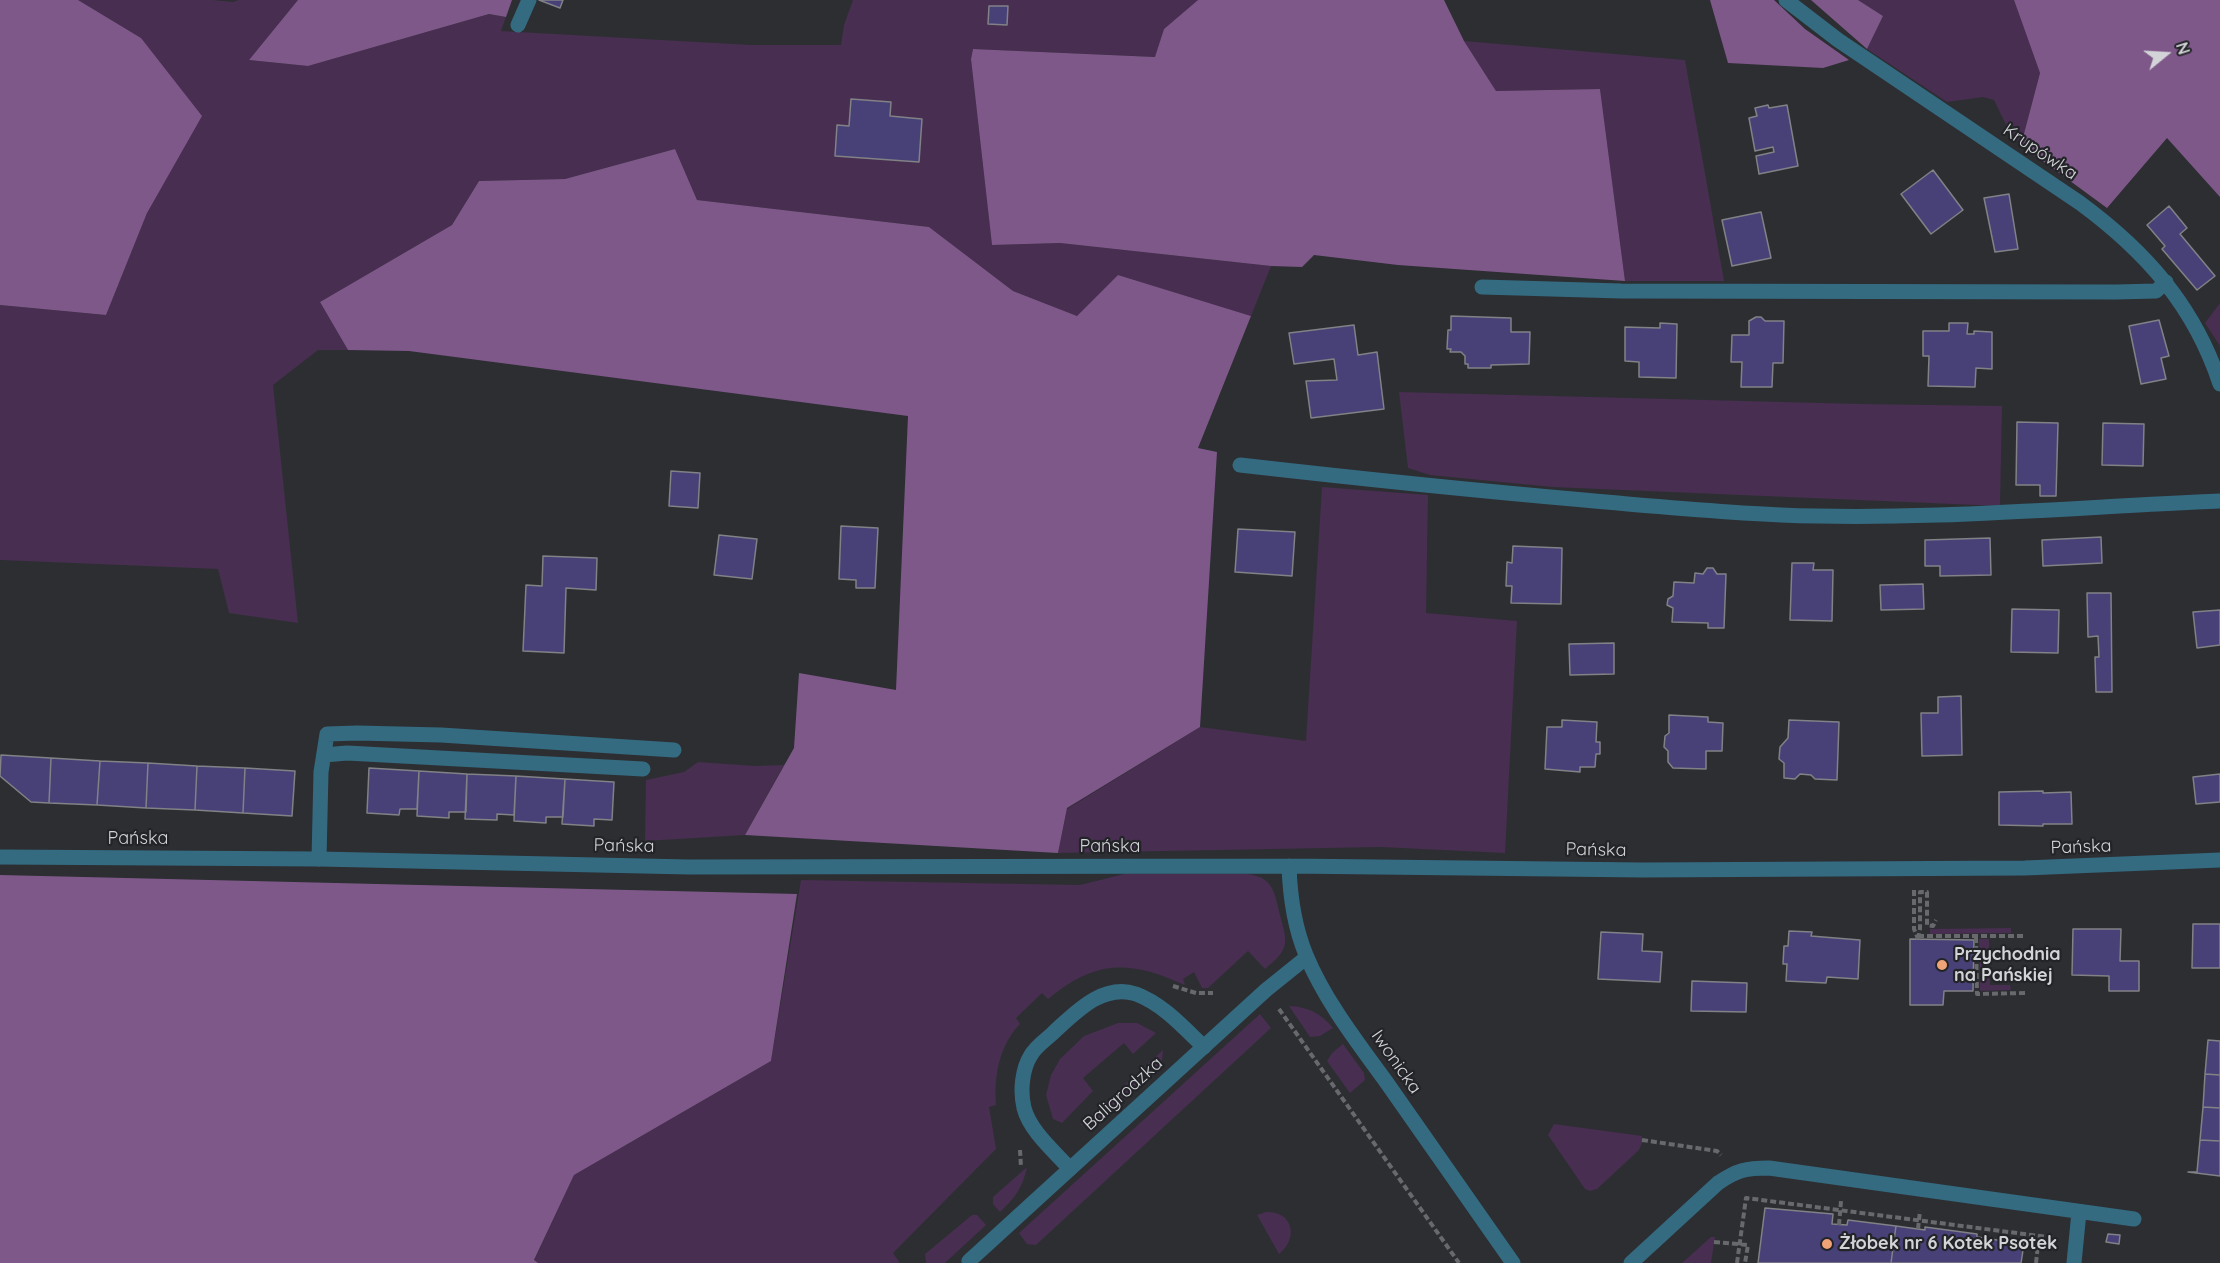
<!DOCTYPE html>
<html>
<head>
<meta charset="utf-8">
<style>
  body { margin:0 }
  #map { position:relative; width:2220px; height:1263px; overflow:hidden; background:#2c2e32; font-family:Quicksand,sans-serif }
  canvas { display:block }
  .north { position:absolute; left:2136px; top:24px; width:60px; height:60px; -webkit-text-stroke:4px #222428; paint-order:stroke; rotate:72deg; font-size:16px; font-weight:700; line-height:24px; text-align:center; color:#d3d4d7 }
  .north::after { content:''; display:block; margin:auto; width:21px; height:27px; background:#d3d4d7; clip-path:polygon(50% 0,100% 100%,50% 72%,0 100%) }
</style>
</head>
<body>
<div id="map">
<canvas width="2220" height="1263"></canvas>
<div class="north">N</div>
</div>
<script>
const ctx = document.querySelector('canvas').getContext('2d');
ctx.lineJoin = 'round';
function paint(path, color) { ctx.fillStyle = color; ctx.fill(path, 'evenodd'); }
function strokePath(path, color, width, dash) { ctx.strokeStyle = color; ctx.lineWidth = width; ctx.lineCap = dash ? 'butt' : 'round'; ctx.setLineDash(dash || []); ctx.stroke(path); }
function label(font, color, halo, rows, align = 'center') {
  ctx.font = font + ' Quicksand,sans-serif'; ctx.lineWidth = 4.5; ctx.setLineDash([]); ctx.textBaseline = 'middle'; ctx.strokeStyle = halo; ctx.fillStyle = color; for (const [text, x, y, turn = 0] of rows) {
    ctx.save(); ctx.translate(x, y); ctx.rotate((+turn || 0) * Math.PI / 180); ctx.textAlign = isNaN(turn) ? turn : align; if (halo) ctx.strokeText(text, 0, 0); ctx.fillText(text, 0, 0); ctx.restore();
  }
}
const green = new Path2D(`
  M78 0H213L233 2 239 0H298L249 60 308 66 489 14 506 17 501 31 751 45H841L844 25 853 0H1198L1164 29 1156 57 973 49 971 59 992 245 1060 243 1271 266 1251 316 1118 275 1077 316 1013 291 929 227 697 200 675 149 565 179 479 181 452 225 320 302 348 350H318L273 385 298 623 229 613 218 569 0 560V305L106 315 147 213 141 38Z
  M1858 0H2014L2040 73 2021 145 2009 131 1994 100 1983 97 1947 102 1867 49 1883 16Z
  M1464 41 1685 60 1724 281H1625L1600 89 1496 91Z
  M2220 303V346L2205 323Z
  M1399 392 1860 404 2002 406 2000 506 1552 487 1430 475 1408 468Z
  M1322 487 1428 495 1426 613 1517 621 1505 853 1380 847 1058 853 1067 809 1200 727 1306 741Z
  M698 762 755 766 784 765 745 835 645 841 646 780 684 772Z
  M1124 874H1248C1274 878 1274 892 1280 915 1282 924 1286 933 1285 943 1284 954 1273 962 1265 969L1248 951 1208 988H1202L1194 972 1183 979 1185 985C1130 960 1096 959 1048 999L1042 993 1016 1018 1020 1024C999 1046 994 1076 996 1105L989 1107 996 1149 893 1253 900 1263H538L534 1261 574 1175 771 1061 801 880 1080 885Z
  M2011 928V933L1930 934V929Z
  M1979 939H1989L1990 985H2010L2011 990 1980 991Z
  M1289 1006C1308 1007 1321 1013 1333 1028L1320 1036 1310 1037Z
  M1260 1014 1271 1028 1036 1245 1027 1244 1019 1233Z
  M1118 1023H1137L1156 1033 1133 1054 1124 1043 1083 1078 1093 1091 1062 1123 1053 1119 1046 1095 1051 1075 1060 1059 1084 1036Z
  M1343 1044 1364 1073 1365 1080 1350 1093 1327 1061 1332 1053Z
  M1163 1050 1162 1063 1092 1126 1080 1125Z
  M1554 1124 1642 1136V1143L1639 1150 1597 1189 1590 1191 1585 1189 1548 1135Z
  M1027 1167C1023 1187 1015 1198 1000 1212L993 1204V1197Z
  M1266 1212C1293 1211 1299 1238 1279 1254L1257 1215Z
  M972 1215H977L986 1225 945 1263H926L925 1254Z
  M1711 1237H1715L1711 1263H1682Z`);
const forest = new Path2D(`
  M0 0H78L141 38 202 116 147 213 106 315 0 305Z
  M298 0H512L506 17 489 14 308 66 249 60Z
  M1198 0H1444L1464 41 1496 91 1600 89 1625 281 1398 265 1314 255 1302 267 1271 266 1060 243 992 245 971 59 973 49 1155 57 1164 29Z
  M1710 0H1774L1805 29 1849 60 1823 68 1728 63Z
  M1811 0H1858L1883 16 1867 49Z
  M2014 0H2220V197L2167 138 2107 208 2021 145 2040 73Z
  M675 149 697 200 929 227 1013 291 1077 316 1118 275 1251 316 1198 448 1217 452 1200 727 1067 808 1058 853 745 835 794 748 799 673 896 690 908 416 409 351 348 350 320 302 452 225 479 181 565 179Z
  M0 875 797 894 771 1061 574 1175 534 1260 538 1263H0Z`);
const building = new Path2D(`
  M539 0H563L560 8Z
  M989 6H1008L1007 25 988 24Z
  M851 99 891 102 890 116 922 119 919 162 835 156 837 125 849 126Z
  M1768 105 1769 108 1787 105 1798 166 1759 174 1756 156 1774 152 1773 147 1755 151 1749 118 1757 116 1755 108Z
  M1933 170 1963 210 1931 234 1901 194Z
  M2009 194 2018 249 1995 252 1984 198Z
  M2169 206 2187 228 2180 234 2215 276 2197 290 2162 249 2165 246 2147 225Z
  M1761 212 1771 258 1732 266 1722 220Z
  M1451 316 1511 318V332H1530L1529 364 1491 365V368H1468V364H1465V356L1461 352H1450L1451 349H1447L1448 330H1451Z
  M1756 317H1761L1765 321H1784L1783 363H1773L1772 387H1741L1742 362H1731L1732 335H1749V321Z
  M2159 320 2169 356 2161 358 2166 379 2141 384 2129 326Z
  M1660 323 1677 324 1676 378 1639 377V362L1625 361V327L1660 328Z
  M1949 323H1968L1967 334H1974V331L1992 332V369L1976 368 1975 387 1928 386 1929 356H1923V331H1949Z
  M1354 325 1358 355 1377 352 1384 409 1311 418 1306 381 1337 380 1334 359 1294 364 1289 333Z
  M2017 422 2058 423 2056 496H2040V485H2016Z
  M2103 423 2144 424 2143 466 2102 465Z
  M671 471 700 473 698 508 669 506Z
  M841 526 878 528 875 588H856V580L839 579Z
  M1238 529 1295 532 1292 576 1235 572Z
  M719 535 757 539 752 579 714 575Z
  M2101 537 2102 563 2043 566 2042 540Z
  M1990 538 1991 575 1940 576V566H1925V540Z
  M1513 546 1562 548 1561 604 1511 603 1512 586H1506L1507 562 1512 563Z
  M543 556 597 558 596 590 566 588 564 653 523 651 526 585 542 586Z
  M1792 563H1814L1813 570H1833L1832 621 1790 620Z
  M1707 568H1713L1717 574H1726L1724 628H1708V623L1672 622 1673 608 1667 605 1668 599 1673 596 1674 582 1694 583 1695 573 1703 574Z
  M1923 584 1924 609 1881 610 1880 585Z
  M2087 593H2111L2112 692H2096L2095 657H2099L2098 636 2088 637Z
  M2012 609 2059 610 2058 653 2011 652Z
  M2220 610V645L2197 648 2193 612Z
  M1614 643V674L1570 675 1569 644Z
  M1961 696 1962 755 1922 756 1921 713H1938V697Z
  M1669 715 1708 717V722L1723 723 1722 751H1706V769L1673 768 1668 762V751L1664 747 1665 736 1669 733Z
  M1562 720 1597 722 1596 742H1600V754H1596L1595 767H1580V772L1545 769 1547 727H1562Z
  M1789 720 1839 722 1837 780 1815 779 1811 775 1800 774 1795 779 1784 778V763L1779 759 1780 747 1788 738Z
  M1 755 51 758 49 803 31 802 0 776Z
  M51 758 100 761 97 805 49 803Z
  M100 761 148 763 146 808 97 805Z
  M148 763 197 766 195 810 146 808Z
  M197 766 245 768 243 813 195 810Z
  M245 768 295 771 292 816 243 813Z
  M369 768 419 771 417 809H400L399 815 367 813Z
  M419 771 467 774 466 812H449V818L417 816Z
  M467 774 516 776 514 815 497 814V820L465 819Z
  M2220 774V802L2196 804 2193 777Z
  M516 776 565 779 563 817H546V823L514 821Z
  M565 779 614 782 612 820 594 819V826L562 824Z
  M2043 791V793L2071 792 2072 824H2043V826L1999 825V792Z
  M2193 924H2220V968H2192Z
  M2073 929H2121L2120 961H2139V991H2109V976L2072 975Z
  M1789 931 1812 932 1811 936 1860 940 1858 979 1827 977 1826 983 1786 981 1787 964H1783L1784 946H1788Z
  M1601 932 1643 934 1642 951 1662 952 1660 982 1598 979Z
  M1910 939 1974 940 1973 991H1944L1943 1005H1910Z
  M1692 981 1747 983 1746 1012 1691 1011Z
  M2208 1040 2220 1041V1075L2205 1074Z
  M2205 1074 2220 1075V1108L2203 1107Z
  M2203 1107 2220 1108V1141L2200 1140Z
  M2200 1140 2220 1141V1176L2188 1172H2197Z
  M1765 1208 1833 1214 1832 1224 1847 1225 1848 1220 1896 1226 1891 1263H1758Z
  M1896 1226 1925 1230V1227L1977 1234V1237L2024 1244 2021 1263H1891Z
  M2108 1234 2120 1235 2119 1244 2106 1242Z`);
const path = new Path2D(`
  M1914 890V929L1918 939
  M1918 936H2025
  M1976 937 1977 994 2025 993
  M1918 939 1920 929V892H1927V925L1933 926 1936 920
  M1173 986 1196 993H1213
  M1279 1009 1459 1263
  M1642 1140 1717 1151 1721 1155
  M1020 1150 1021 1167
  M1839 1225 1841 1201
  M1918 1229 1920 1211
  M1714 1242 1748 1245 1745 1263
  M1737 1263 1746 1198 2055 1238
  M2036 1263 2039 1236`);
const service = new Path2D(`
  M1482 287 1621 291 2116 292 2156 291 2166 282
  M1240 465C1354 478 1469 490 1584 500 1649 506 1715 512 1781 515 1927 521 2074 507 2220 501
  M324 755 347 753 643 769
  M319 859 321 772 327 734 357 733 441 735 674 750
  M1070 1169C1054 1151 1030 1131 1024 1108 1020 1091 1022 1069 1031 1055 1036 1046 1047 1039 1054 1032 1076 1012 1103 983 1136 994 1163 1004 1184 1028 1204 1047
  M1631 1263 1718 1183C1737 1170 1746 1168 1769 1168L2134 1219
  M2074 1263 2079 1212`);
const minor = new Path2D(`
  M1786 0 1838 40 2080 203C2145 251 2194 305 2220 384
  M518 25 529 0
  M0 857 319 859 689 867 1289 866 1643 870 2025 868 2220 860
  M1289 866C1290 897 1294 926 1306 955 1325 1001 1358 1043 1387 1083 1429 1143 1471 1203 1513 1263
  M970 1263 969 1261 1266 990 1307 957`);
const markers = [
  [1942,965,6,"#efa377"],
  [1827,1244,6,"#efa377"]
];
const streetNames = [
  ["Krupówka",2040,152,34],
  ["Pańska",138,839],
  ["Pańska",624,846,1],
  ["Pańska",1110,847],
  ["Pańska",2081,847,-2],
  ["Pańska",1596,850,1],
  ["Iwonicka",1396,1062,55],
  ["Baligrodzka",1123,1094,-42]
];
const poiNames = [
  ["Przychodnia",1954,955],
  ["na Pańskiej",1954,976],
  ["Żłobek nr 6 Kotek Psotek",1839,1244]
];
paint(green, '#482e50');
paint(forest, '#7f588a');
paint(building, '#484178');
strokePath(building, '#818186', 1.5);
strokePath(path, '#68696d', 4, [6, 3]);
strokePath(service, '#346b80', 15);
strokePath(minor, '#346b80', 15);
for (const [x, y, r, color] of markers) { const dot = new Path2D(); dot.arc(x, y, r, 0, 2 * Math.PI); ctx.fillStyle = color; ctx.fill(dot); strokePath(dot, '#222428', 2); }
label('18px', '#d3d4d7', '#222428', streetNames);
label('bold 18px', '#d3d4d7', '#222428', poiNames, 'left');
</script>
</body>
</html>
